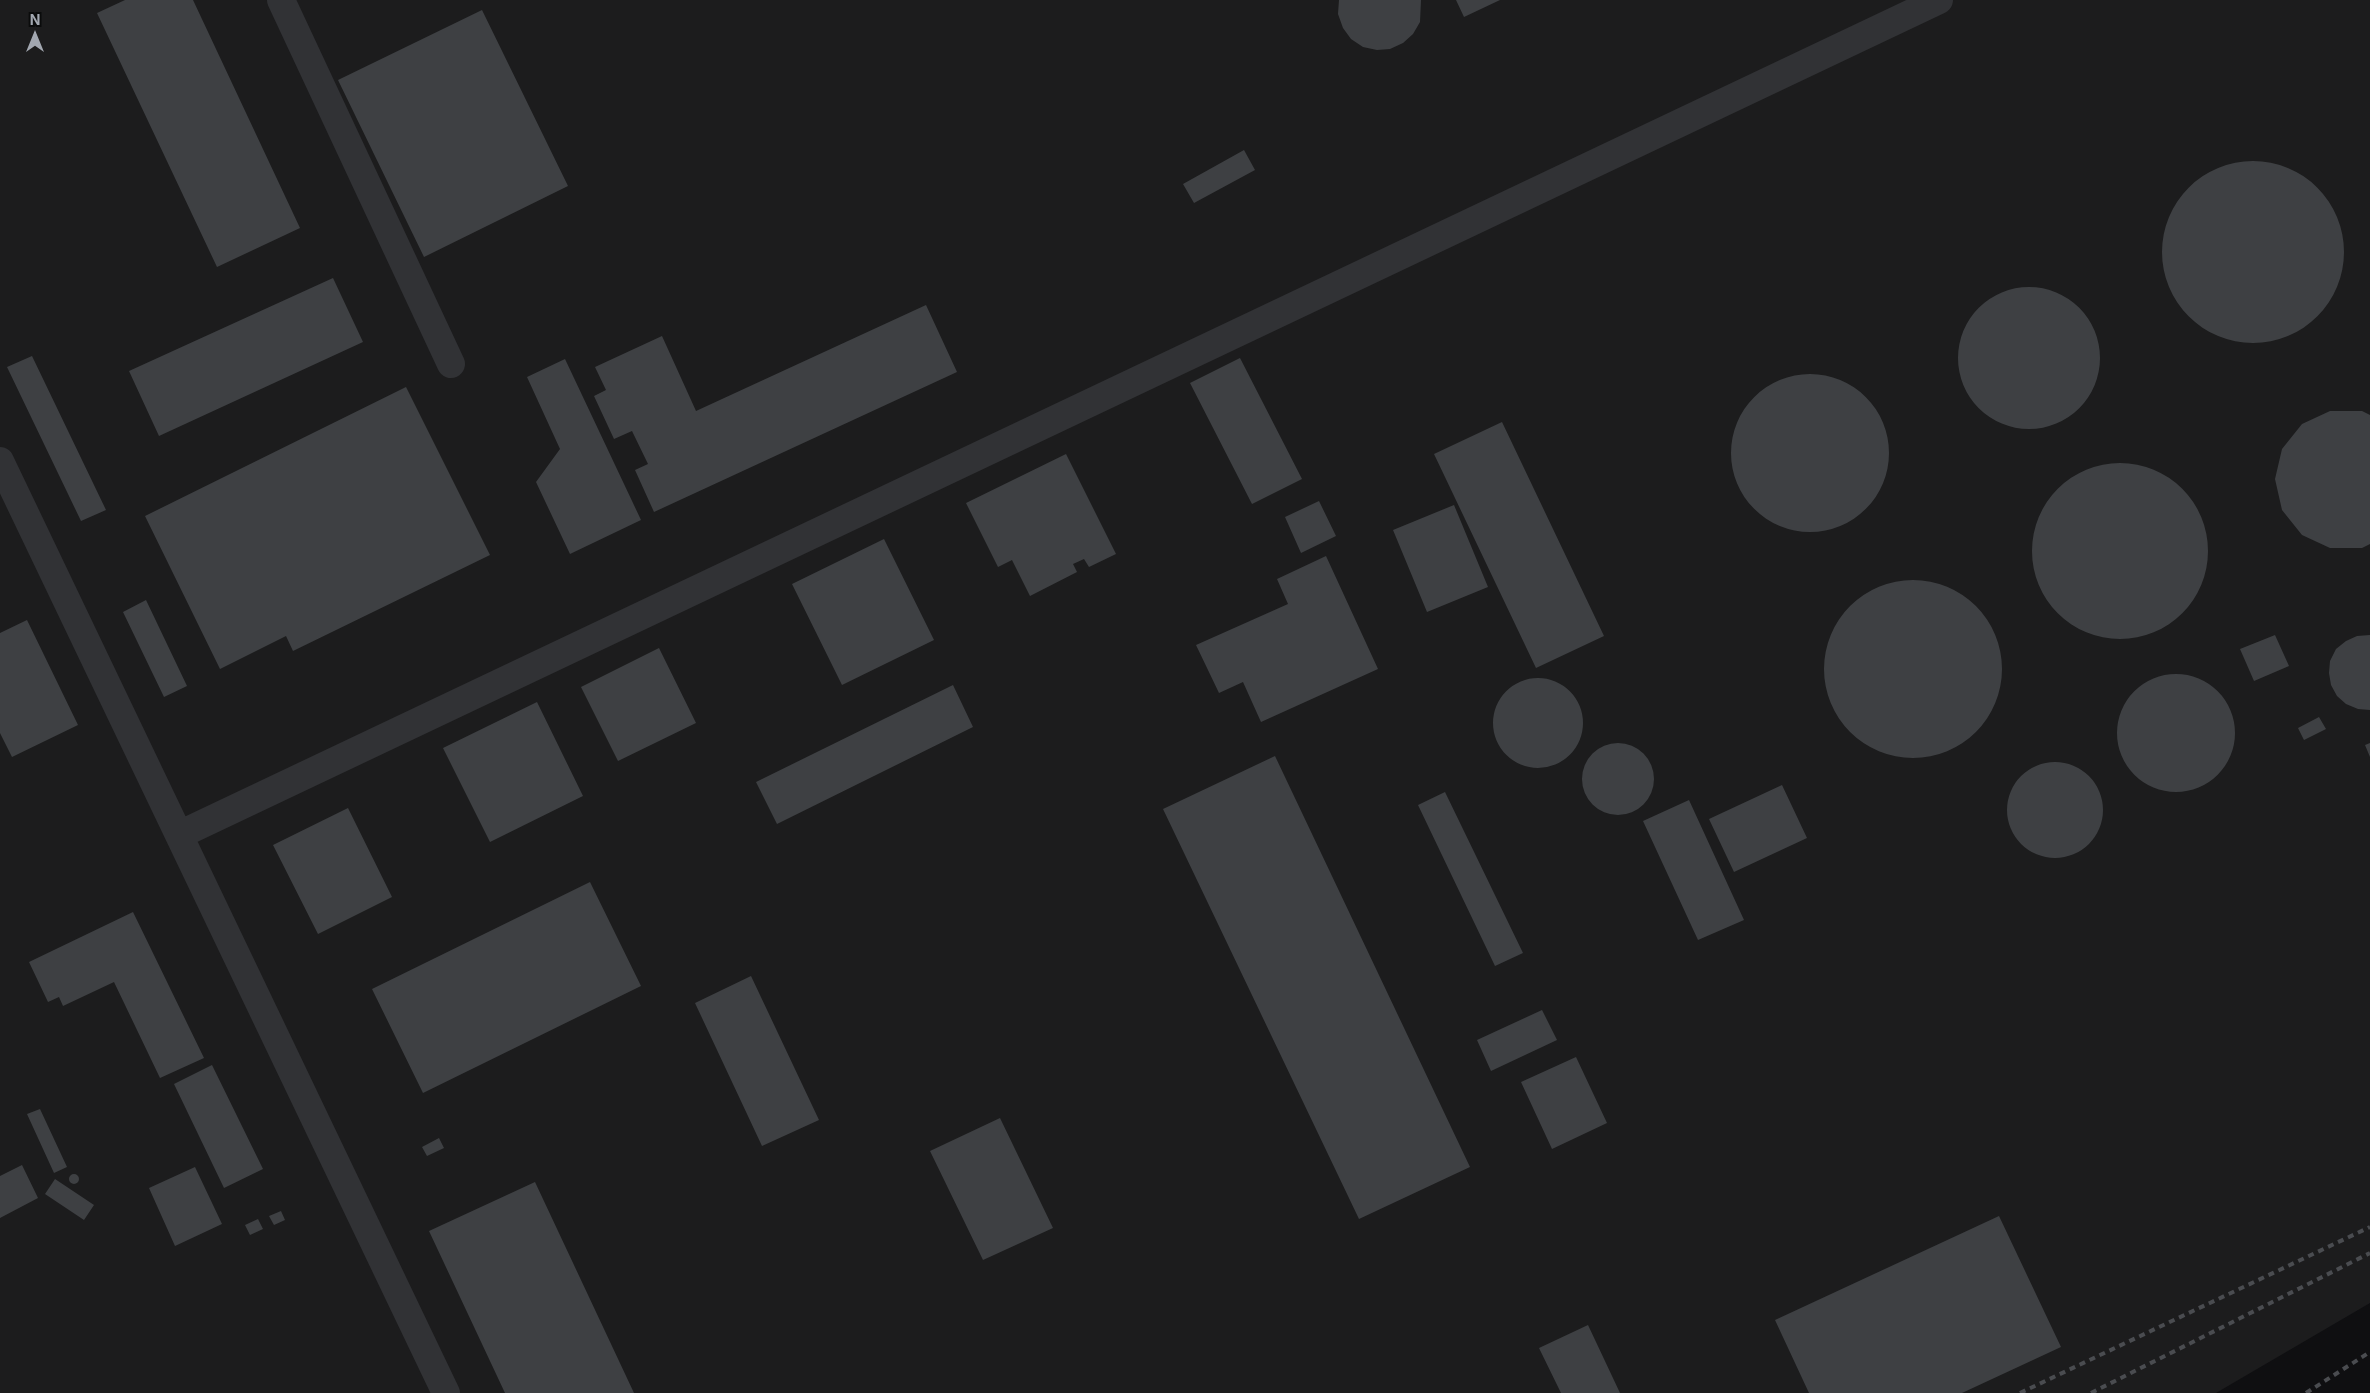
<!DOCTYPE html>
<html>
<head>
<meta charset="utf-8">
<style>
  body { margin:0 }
  #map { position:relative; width:2370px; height:1393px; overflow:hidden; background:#0f0f11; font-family:Inter,sans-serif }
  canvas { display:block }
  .north { position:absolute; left:10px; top:10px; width:50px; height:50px; -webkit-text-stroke:4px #0a0b0b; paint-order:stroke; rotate:0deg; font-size:14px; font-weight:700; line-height:20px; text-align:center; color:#a2a7b0 }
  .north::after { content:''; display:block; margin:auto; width:18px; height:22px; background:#a2a7b0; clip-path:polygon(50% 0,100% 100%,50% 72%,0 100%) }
</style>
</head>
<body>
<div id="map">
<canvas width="2370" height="1393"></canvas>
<div class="north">N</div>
</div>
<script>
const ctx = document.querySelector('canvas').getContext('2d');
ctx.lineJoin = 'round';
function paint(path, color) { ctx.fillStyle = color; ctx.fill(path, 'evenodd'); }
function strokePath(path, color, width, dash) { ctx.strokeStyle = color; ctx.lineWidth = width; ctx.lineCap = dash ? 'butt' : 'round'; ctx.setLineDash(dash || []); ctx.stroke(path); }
const built = new Path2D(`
  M0 0H2370V1303L2216 1393H0Z`);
const building = new Path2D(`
  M125 0H193L300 228 217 267 97 13Z
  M1339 0H1421L1420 22 1413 34 1403 43 1390 49 1377 50 1363 47 1351 39 1343 28 1338 14Z
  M1456 0H1500L1464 17Z
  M482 10 568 186 424 257 338 80Z
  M1244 150 1255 170 1194 203 1183 184Z
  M2162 252a91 91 0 1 1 182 0a91 91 0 1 1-182 0Z
  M333 278 363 342 159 436 129 371Z
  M1958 358a71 71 0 1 1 142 0a71 71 0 1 1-142 0Z
  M926 305 957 372 654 512 635 470 648 464 632 431 614 439 594 396 606 390 595 367 662 336 696 411Z
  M32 356 106 510 81 521 7 367Z
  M1240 358 1302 479 1252 504 1190 383Z
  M565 359 641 520 570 554 536 482 560 449 527 377Z
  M1731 453a79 79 0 1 1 158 0a79 79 0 1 1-158 0Z
  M406 387 490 555 293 651 286 636 220 669 145 516Z
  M2330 411H2362L2370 415V544L2362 548H2330L2302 535 2282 510 2275 479 2282 449 2302 424Z
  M1502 422 1604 636 1536 668 1434 454Z
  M1066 454 1116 554 1089 567 1084 559 1073 564 1077 572 1030 596 1012 560 998 567 966 503Z
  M2032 551a88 88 0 1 1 176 0a88 88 0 1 1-176 0Z
  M1319 501 1336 536 1301 553 1285 517Z
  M1454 505 1488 587 1427 612 1393 530Z
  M884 539 934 640 842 685 792 584Z
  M1326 556 1378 669 1261 722 1243 682 1219 693 1196 645 1288 604 1277 579Z
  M1824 669a89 89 0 1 1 178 0a89 89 0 1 1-178 0Z
  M146 600 187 686 164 697 123 612Z
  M27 620 78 725 12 757 0 733V633Z
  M2275 635 2289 666 2254 681 2240 649Z
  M2370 635V710L2358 709 2346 704 2337 696 2331 685 2329 673 2330 661 2336 649 2346 641 2357 636Z
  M659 648 696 723 618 761 581 687Z
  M2117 733a59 59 0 1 1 118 0a59 59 0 1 1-118 0Z
  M1493 723a45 45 0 1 1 90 0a45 45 0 1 1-90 0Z
  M953 685 973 727 777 824 756 782Z
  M537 702 583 796 490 842 443 748Z
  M2319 717 2326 729 2304 740 2298 728Z
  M2370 743V757L2365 745Z
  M1582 779a36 36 0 1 1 72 0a36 36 0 1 1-72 0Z
  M1275 756 1470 1167 1359 1219 1163 809Z
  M2007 810a48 48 0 1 1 96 0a48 48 0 1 1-96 0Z
  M1782 785 1807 838 1734 872 1709 819Z
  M1445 792 1523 953 1495 966 1418 805Z
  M1689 800 1744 920 1698 940 1643 821Z
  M348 808 392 897 318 934 273 845Z
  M590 882 641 986 423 1093 372 989Z
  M133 912 204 1058 160 1078 114 982 63 1006 59 997 48 1002 29 962Z
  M751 976 819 1120 762 1146 695 1003Z
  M1542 1010 1557 1040 1491 1071 1477 1040Z
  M1576 1057 1607 1123 1552 1149 1521 1082Z
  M212 1065 263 1169 224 1188 174 1084Z
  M40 1109 67 1167 54 1173 27 1114Z
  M1000 1118 1053 1228 983 1260 930 1151Z
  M439 1138 444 1148 427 1156 422 1147Z
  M22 1165 38 1198 0 1218V1176Z
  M195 1167 222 1224 175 1246 149 1188Z
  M69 1179a5 5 0 1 1 10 0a5 5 0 1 1-10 0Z
  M55 1179 94 1205 84 1220 45 1194Z
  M535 1182 634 1393H505L429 1231Z
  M281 1211 285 1220 274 1225 269 1216Z
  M1999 1216 2061 1347 1962 1393H1809L1775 1320Z
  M258 1219 263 1229 250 1235 245 1225Z
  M1588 1325 1620 1393H1561L1539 1348Z`);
const minor = new Path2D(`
  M281 0 451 364
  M0 461 446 1393
  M179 835 1939 0`);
const rail = new Path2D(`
  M2020 1393 2370 1227
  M2091 1393 2370 1253
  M2306 1393 2370 1352`);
paint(built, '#1c1c1d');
paint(building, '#3e4043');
strokePath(minor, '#313235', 28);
strokePath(rail, '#4a4c50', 4, [6, 5]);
</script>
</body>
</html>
